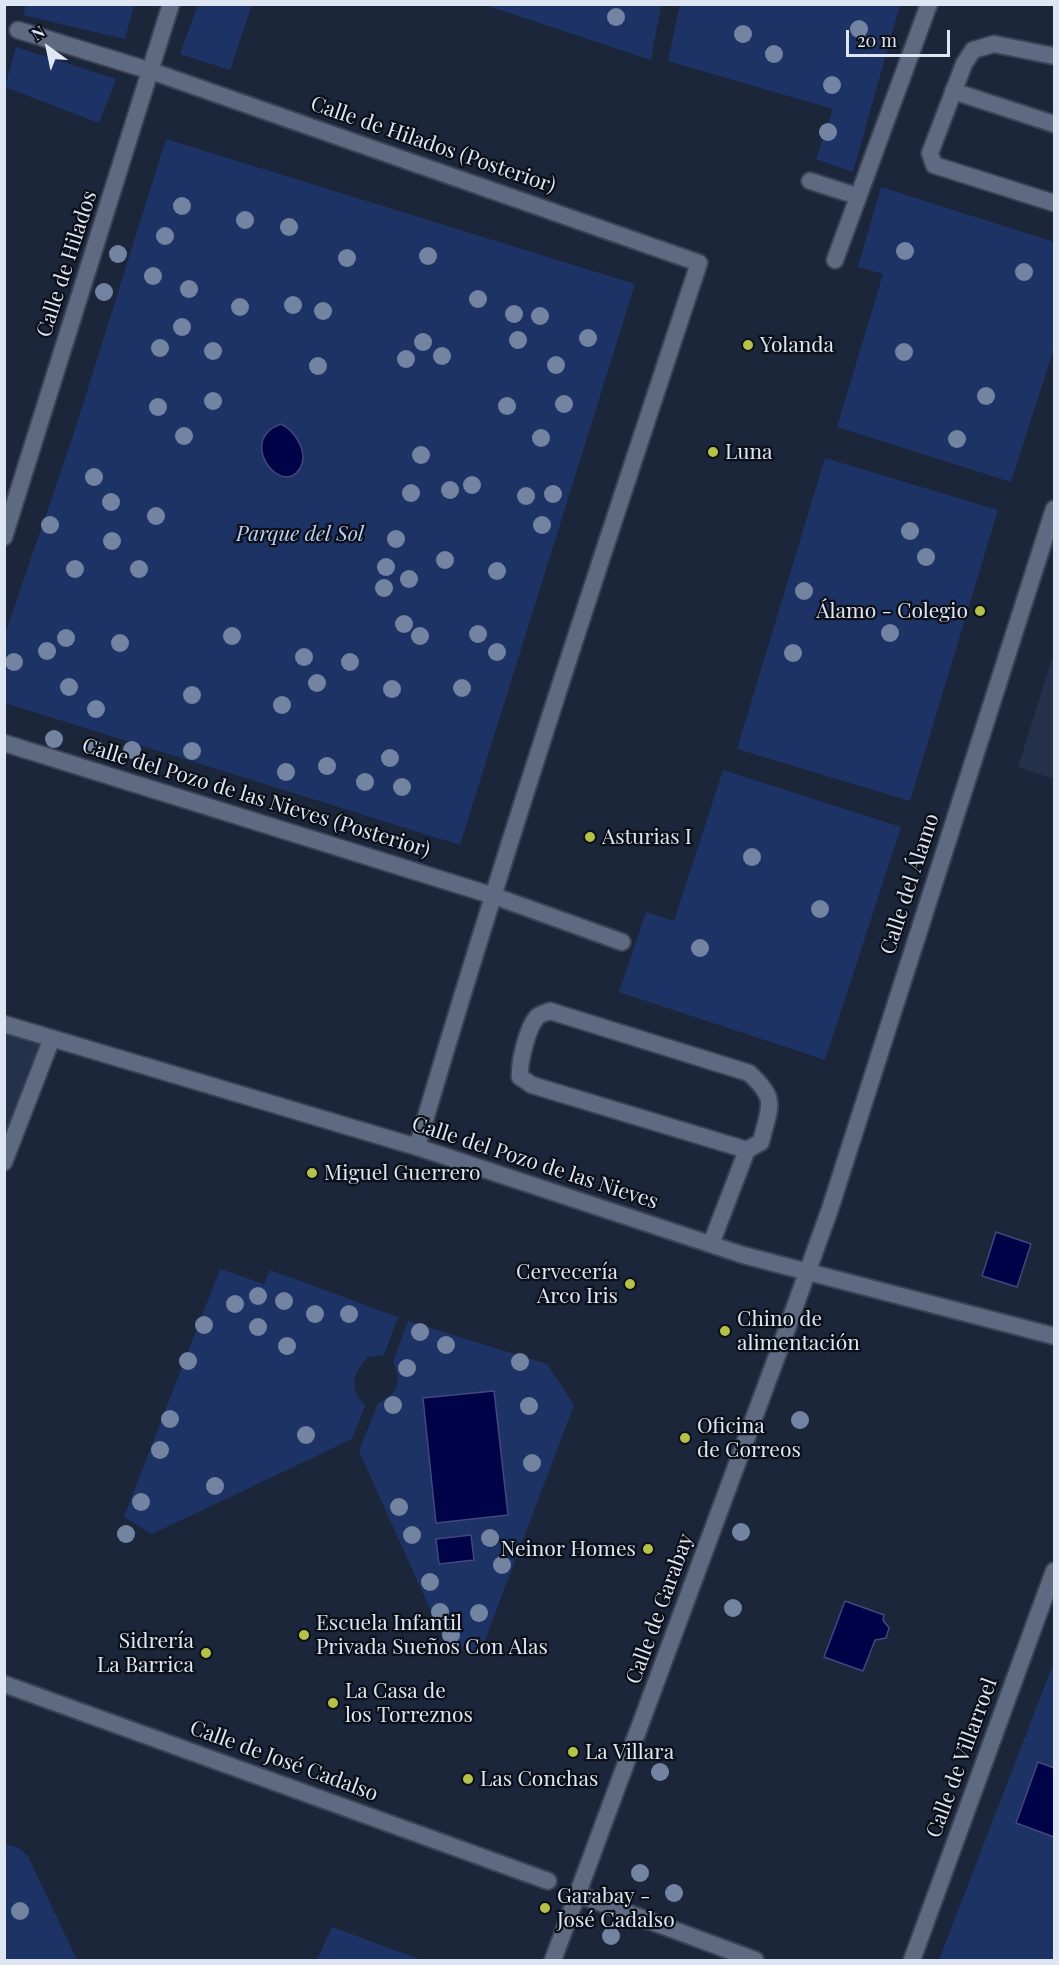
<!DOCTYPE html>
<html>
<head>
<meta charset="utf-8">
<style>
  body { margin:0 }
  #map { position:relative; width:1059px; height:1965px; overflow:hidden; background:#1c263b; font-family:"Playfair Display",serif }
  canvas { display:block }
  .frame { position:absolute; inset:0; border:6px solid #dee5f3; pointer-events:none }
  .north { position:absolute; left:18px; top:18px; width:60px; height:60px; -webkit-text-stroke:4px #0b0f18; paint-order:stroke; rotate:327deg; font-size:16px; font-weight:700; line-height:24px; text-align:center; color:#dee5f3 }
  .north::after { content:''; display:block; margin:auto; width:21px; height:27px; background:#dee5f3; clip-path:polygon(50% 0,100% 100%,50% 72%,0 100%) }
  .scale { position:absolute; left:846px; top:30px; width:104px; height:27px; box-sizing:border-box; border:3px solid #dee5f3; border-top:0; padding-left:8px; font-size:18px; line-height:21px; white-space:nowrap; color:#dee5f3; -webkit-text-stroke:4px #0b0f18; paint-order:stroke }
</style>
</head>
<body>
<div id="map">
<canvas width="1059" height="1965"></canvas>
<div class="frame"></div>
<div class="north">N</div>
<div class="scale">20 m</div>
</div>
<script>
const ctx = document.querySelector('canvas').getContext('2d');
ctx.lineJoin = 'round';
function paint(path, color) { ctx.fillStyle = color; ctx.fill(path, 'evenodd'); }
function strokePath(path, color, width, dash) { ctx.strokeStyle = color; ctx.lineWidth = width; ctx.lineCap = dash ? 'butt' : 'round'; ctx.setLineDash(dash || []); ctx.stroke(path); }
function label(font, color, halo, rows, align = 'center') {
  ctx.font = font + ' "Playfair Display",serif'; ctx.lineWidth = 4.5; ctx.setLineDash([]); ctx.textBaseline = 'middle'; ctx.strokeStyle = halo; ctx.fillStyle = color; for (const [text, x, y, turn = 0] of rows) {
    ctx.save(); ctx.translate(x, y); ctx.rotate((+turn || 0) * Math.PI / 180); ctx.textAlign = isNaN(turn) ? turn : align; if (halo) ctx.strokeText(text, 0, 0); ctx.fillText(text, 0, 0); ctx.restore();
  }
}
const built = new Path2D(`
  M1054 653V779L1018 767Z
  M5 1024 52 1038 5 1162Z`);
const green = new Path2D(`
  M680 4 900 5 853 172 816 159 833 109 668 61Z
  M26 5V4L134 5 125 39 23 15Z
  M198 5H252L230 70 180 54Z
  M485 5H661L651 60Z
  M16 47 116 79 99 123 5 87Z
  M166 139 635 284 460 845 5 703V634L73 436Z
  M881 187 1054 242V348L1011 482 837 427 883 274 858 267Z
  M825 458 998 510 910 801 737 749Z
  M723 770 901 827 825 1060 619 992 646 912 674 921Z
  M220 1269 264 1284 270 1270 398 1317 384 1355 368 1357C352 1374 349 1388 365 1406L352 1439 152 1534 124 1517Z
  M408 1321 547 1364 574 1405 480 1653 444 1640 359 1451 378 1403C398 1395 402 1380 393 1362Z
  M1054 1662V1960H939Z
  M5 1844 19 1848 28 1856 77 1960H5Z
  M332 1927 422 1960H317Z`);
const water = new Path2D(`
  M281 424C295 430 311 455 298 471 279 495 237 439 281 424Z
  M996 1232 1031 1244 1017 1287 982 1276Z
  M494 1391 508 1515 436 1523 423 1398Z
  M471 1535 474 1560 439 1564 436 1539Z
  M845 1601 884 1615 883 1620 889 1628 886 1638 875 1640 863 1671 824 1657Z
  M1038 1762 1054 1768V1837L1016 1823Z`);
const service = new Path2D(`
  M18 30 151 71
  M1054 56 994 44 973 50 964 64 930 153 934 165 1054 203
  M953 91 1054 124
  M810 181 857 196
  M835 260 929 4
  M494 896 622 942
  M711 1244 747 1150 761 1142C769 1107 779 1100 749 1073L550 1011C545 1013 540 1014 537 1017 527 1028 519 1063 520 1077L532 1085 747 1150`);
const pedestrian = new Path2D(`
  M4 1684 548 1881`);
const minor = new Path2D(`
  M151 71 699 263C602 556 504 850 417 1147
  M4 537 171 4
  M4 743 494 896
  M4 1024 417 1147 743 1255 1054 1336
  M4 1162 52 1038
  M577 1894 755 1960
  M553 1960 784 1337 830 1209 1054 509
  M912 1960 1054 1571`);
const trees = [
  [616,17],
  [859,29],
  [743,34],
  [774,54],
  [832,85],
  [828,132],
  [182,206],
  [245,220],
  [289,227],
  [165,236],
  [905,251],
  [118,254],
  [428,256],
  [347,258],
  [1024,272],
  [153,276],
  [189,289],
  [104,292],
  [478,299],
  [293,305],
  [240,307],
  [323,311],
  [514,314],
  [540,316],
  [182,327],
  [588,338],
  [518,340],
  [423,342],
  [160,348],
  [213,351],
  [904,352],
  [442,356],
  [406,359],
  [556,365],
  [318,366],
  [986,396],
  [213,401],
  [564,404],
  [507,406],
  [158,407],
  [184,436],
  [541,438],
  [957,439],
  [421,455],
  [94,477],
  [472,485],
  [450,490],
  [411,493],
  [553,494],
  [526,496],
  [111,502],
  [156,516],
  [50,525],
  [542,525],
  [910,531],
  [396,539],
  [112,541],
  [926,557],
  [445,560],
  [386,567],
  [75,569],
  [139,569],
  [497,571],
  [409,579],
  [384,588],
  [804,591],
  [404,624],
  [890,633],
  [478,634],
  [232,636],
  [420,636],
  [66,638],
  [120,643],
  [47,651],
  [497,652],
  [793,653],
  [304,657],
  [14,662],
  [350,662],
  [317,683],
  [69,687],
  [462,688],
  [392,689],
  [192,695],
  [282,705],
  [96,709],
  [54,739],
  [93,747],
  [132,750],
  [192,751],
  [390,758],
  [327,766],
  [286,772],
  [365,782],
  [402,787],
  [752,857],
  [820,909],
  [700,948],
  [258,1296],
  [284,1301],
  [235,1304],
  [315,1314],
  [349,1314],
  [204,1325],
  [258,1327],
  [420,1332],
  [446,1345],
  [287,1346],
  [188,1361],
  [520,1362],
  [407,1368],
  [393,1405],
  [529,1406],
  [170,1419],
  [800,1420],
  [306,1435],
  [160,1450],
  [532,1463],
  [215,1486],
  [141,1502],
  [399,1507],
  [741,1532],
  [126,1534],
  [412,1535],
  [490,1538],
  [502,1565],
  [430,1582],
  [733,1608],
  [440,1612],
  [479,1613],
  [451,1635],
  [660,1772],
  [640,1873],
  [674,1893],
  [20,1911],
  [611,1936]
];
const markers = [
  [748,345,6,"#b6c148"],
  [713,452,6,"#b6c148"],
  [980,611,6,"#b6c148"],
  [590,837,6,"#b6c148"],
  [312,1173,6,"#b6c148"],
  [630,1284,6,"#b6c148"],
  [725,1331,6,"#b6c148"],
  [685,1438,6,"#b6c148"],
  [648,1549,6,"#b6c148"],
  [304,1635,6,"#b6c148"],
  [206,1653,6,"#b6c148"],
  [333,1703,6,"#b6c148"],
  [573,1752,6,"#b6c148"],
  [468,1779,6,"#b6c148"],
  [545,1908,6,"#b6c148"]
];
const streetNames = [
  ["Calle de Hilados (Posterior)",433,145,19],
  ["Calle de Hilados",67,264,-72],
  ["Calle del Pozo de las Nieves (Posterior)",256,798,17],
  ["Calle del Álamo",910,884,-72],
  ["Calle del Pozo de las Nieves",535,1163,18],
  ["Calle de Garabay",660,1609,-70],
  ["Calle de Villarroel",962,1758,-70],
  ["Calle de José Cadalso",284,1761,20]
];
const poiNames = [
  ["Yolanda",760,345],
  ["Luna",725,452],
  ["Álamo - Colegio",968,611,"right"],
  ["Asturias I",602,837],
  ["Miguel Guerrero",324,1173],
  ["Cervecería",618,1272,"right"],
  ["Arco Iris",618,1296,"right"],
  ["Chino de",737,1319],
  ["alimentación",737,1343],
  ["Oficina",697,1426],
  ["de Correos",697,1450],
  ["Neinor Homes",636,1549,"right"],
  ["Escuela Infantil",316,1623],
  ["Privada Sueños Con Alas",316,1647],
  ["Sidrería",194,1641,"right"],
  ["La Barrica",194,1665,"right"],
  ["La Casa de",345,1691],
  ["los Torreznos",345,1715],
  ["La Villara",585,1752],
  ["Las Conchas",480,1779],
  ["Garabay -",557,1896],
  ["José Cadalso",557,1920]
];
const parkNames = [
  ["Parque del Sol",300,534]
];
paint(built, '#24314a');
paint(green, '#1d3365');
paint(water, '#000347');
strokePath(water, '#43477b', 1.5);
strokePath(service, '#3a4253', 20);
strokePath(pedestrian, '#3a4253', 20);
strokePath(minor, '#3a4253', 20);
strokePath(service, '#5e6a82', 16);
strokePath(pedestrian, '#5e6a82', 16);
strokePath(minor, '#5e6a82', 16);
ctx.fillStyle = '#7383a2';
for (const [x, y] of trees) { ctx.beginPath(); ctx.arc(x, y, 9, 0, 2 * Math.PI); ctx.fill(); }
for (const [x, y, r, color] of markers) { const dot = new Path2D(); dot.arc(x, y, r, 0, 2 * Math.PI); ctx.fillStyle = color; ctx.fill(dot); strokePath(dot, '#0b0f18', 2); }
label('21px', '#dee5f3', '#0b0f18', streetNames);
label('21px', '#dee5f3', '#0b0f18', poiNames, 'left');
label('italic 21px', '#bbcff7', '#0b0f18', parkNames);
</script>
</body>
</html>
